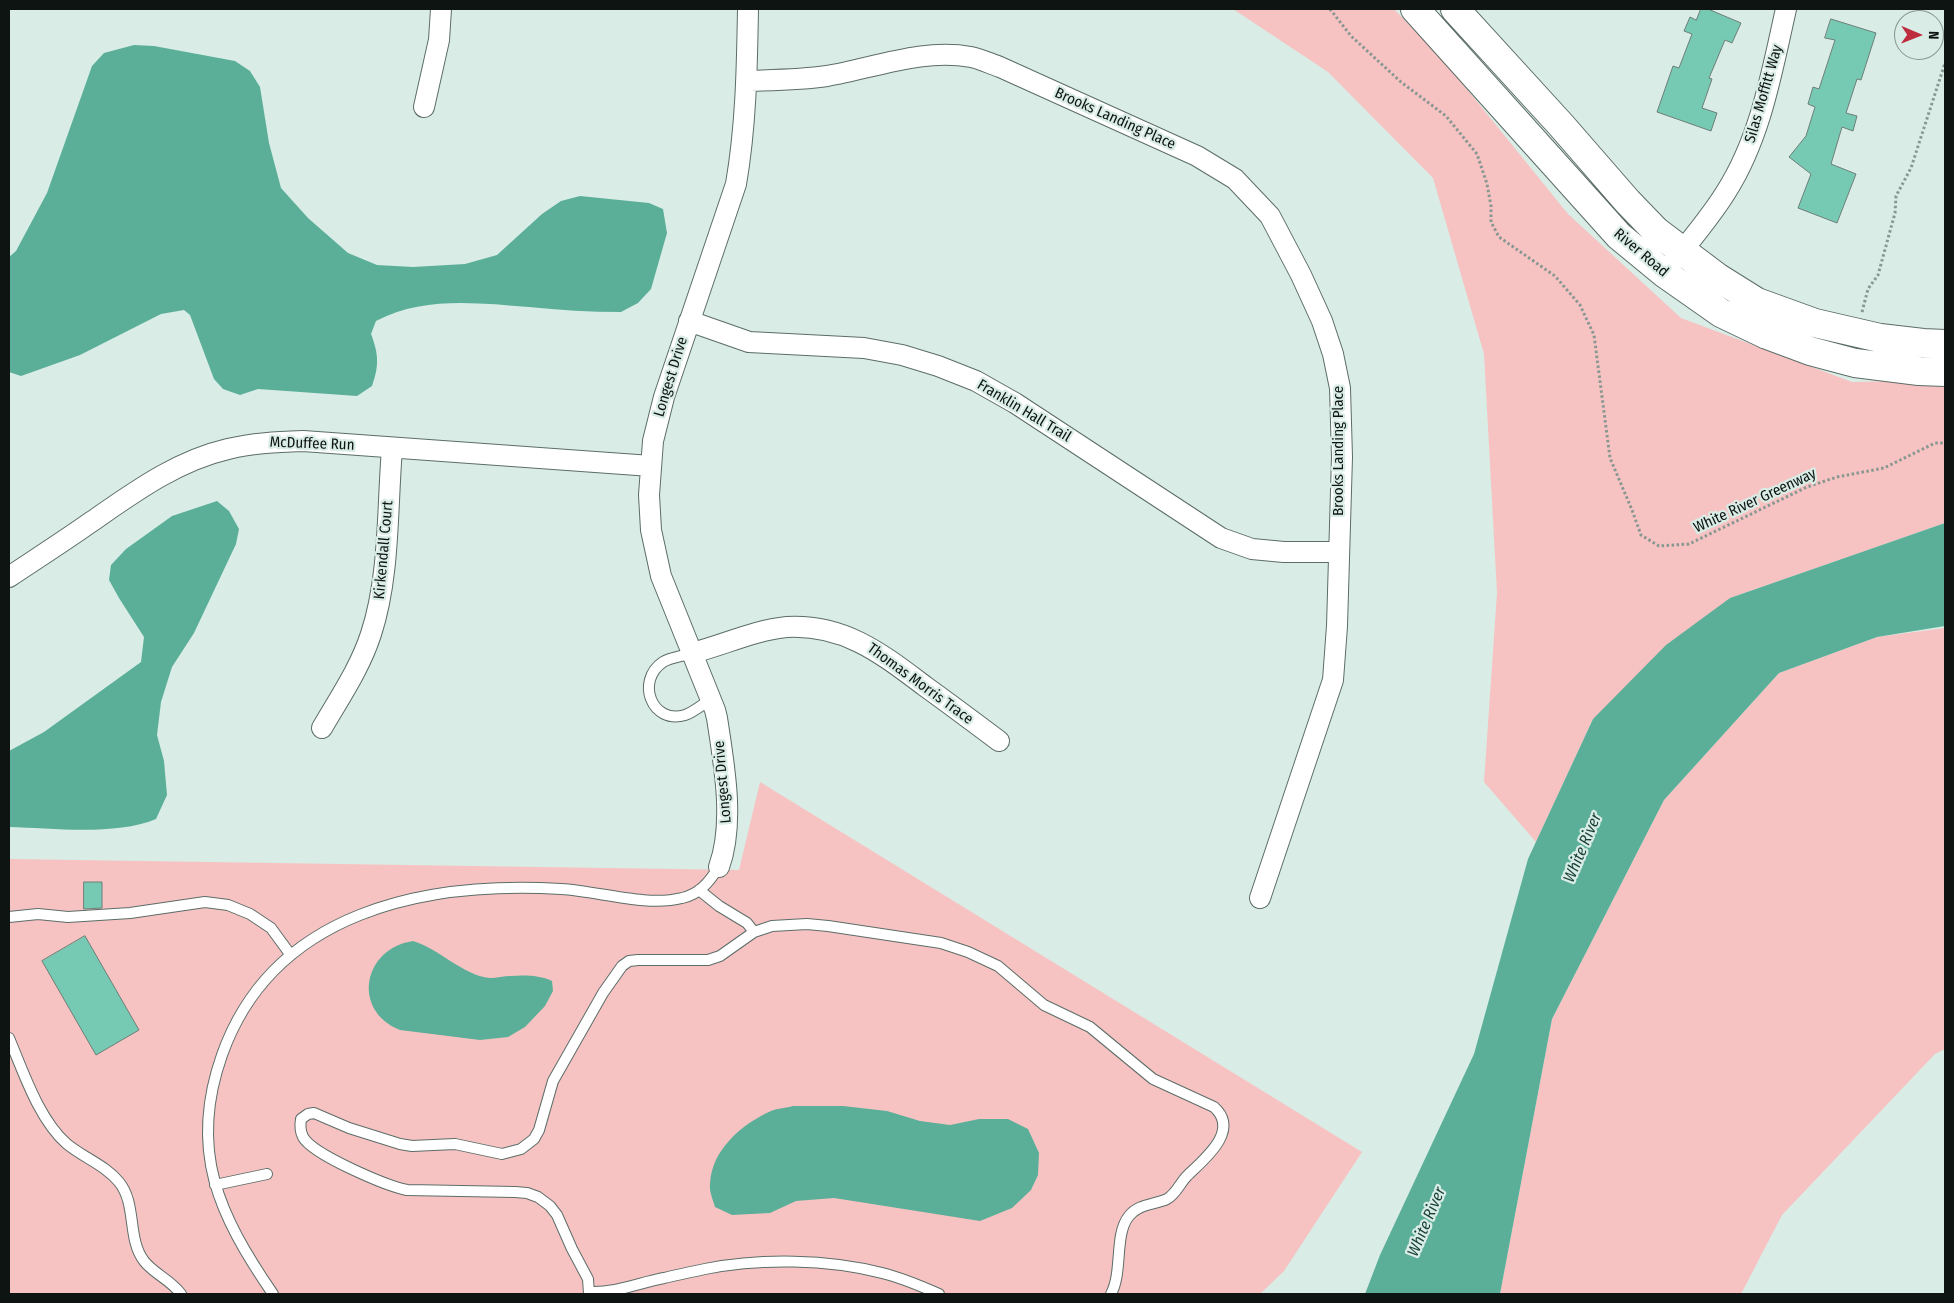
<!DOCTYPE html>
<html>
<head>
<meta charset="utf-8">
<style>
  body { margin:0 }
  #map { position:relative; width:1954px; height:1303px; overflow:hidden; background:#d9ece6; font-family:"Fira Sans Condensed",sans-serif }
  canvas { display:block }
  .frame { position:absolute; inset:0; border:10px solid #0e1412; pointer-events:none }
  .north { position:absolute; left:1894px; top:10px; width:50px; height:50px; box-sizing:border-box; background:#d9ece6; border:1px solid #889691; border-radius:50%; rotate:91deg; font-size:14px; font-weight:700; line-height:20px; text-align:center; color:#0e1412 }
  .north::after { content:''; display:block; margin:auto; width:18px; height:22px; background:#be2d3e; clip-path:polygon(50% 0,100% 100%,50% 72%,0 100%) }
</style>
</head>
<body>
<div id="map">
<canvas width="1954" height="1303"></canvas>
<div class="frame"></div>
<div class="north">N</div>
</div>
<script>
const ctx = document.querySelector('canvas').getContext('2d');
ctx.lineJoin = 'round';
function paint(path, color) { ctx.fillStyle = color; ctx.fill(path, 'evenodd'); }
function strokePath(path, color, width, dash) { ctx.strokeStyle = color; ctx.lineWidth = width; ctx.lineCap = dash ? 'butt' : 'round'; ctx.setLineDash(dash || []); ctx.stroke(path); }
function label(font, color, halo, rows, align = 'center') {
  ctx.font = font + ' "Fira Sans Condensed",sans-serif'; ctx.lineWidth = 4.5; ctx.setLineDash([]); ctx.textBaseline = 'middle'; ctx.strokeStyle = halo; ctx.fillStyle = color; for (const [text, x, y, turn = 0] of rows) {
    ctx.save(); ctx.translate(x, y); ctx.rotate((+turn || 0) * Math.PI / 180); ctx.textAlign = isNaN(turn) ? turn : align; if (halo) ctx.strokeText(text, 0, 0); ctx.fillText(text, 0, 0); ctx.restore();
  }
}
const green = new Path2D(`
  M1233 9H1394L1445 62 1568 214 1681 318 1852 382 1945 380V523L1730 598 1593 719 1536 842 1484 782 1497 593 1484 354 1433 178 1328 72Z
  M1945 628V1049L1935 1054 1782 1215 1741 1294H1500L1552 1019 1664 800 1779 673 1877 637Z
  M760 782 1362 1152 1284 1271 1260 1294H9V859L739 870Z`);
const water = new Path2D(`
  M134 45 154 46 235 61 250 71 260 87 269 143 281 188 308 218 348 253 377 265 413 267 465 264 497 255 542 214 561 201 580 196 649 203 663 209 667 233 651 289 638 303 621 312C590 312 559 310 529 307 478 303 423 296 376 321L371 334C379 355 379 366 372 386L357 396 258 389 240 395 223 389 214 379 190 315 184 310 161 314 80 355 21 376 9 372V257L16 251 47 193 92 66 104 53Z
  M217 501 229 511 239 529 236 544 194 633 172 667 161 702 157 735 164 761 167 795 156 819C115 836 53 828 9 827V751L44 732 141 662 144 637 119 598 109 580 111 565 126 549 172 516Z
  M1945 523V626L1877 637 1779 673 1664 800 1552 1019 1500 1294H1365L1380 1255 1474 1054 1528 859 1593 719 1666 645 1730 598Z
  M413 941C440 949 462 975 490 978 497 978 504 976 510 976 524 975 540 975 552 981L553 991 545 1006 525 1027 508 1037 480 1040 400 1030C352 1011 362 949 413 941Z
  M793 1106H843L887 1111 920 1121 950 1125 979 1119H1008L1028 1129 1039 1153 1038 1175 1031 1190 1012 1208 980 1221 834 1198 796 1201 770 1213 732 1215 715 1207C713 1200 709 1191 710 1184 711 1150 742 1124 771 1111 778 1108 786 1108 793 1106Z`);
const building = new Path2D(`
  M1701 9H1708L1741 23 1732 43 1725 40 1709 78 1712 79 1702 108 1717 113 1711 131 1657 112 1673 66 1679 68 1692 34 1684 31 1690 17 1696 20Z
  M1831 19 1876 33 1861 80 1857 79 1846 113 1857 116 1853 131 1842 127 1831 164 1856 174 1837 223 1798 208 1811 174 1789 157 1806 136 1815 107 1808 104 1813 87 1819 89 1835 40 1825 38Z
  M84 882H102V908L84 909Z
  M85 936 139 1030 96 1055 42 961Z`);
const path = new Path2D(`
  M1330 9 1351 36 1401 82 1446 116 1477 154 1487 184 1491 206V222L1499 237 1555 276 1580 305 1594 335 1610 458 1632 510 1641 535 1659 546 1689 544 1807 487 1837 477 1884 468 1935 443H1945
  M1862 312 1868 289 1878 275 1895 213 1896 196 1911 168 1945 63`);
const lane = new Path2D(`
  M692 653C684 656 671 657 663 662 635 681 652 725 685 715 694 712 703 704 711 699
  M699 890 719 906 747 923 754 932
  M9 917 38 914 68 917 130 913 205 902 228 905 250 914 271 928 290 954
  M9 1038C23 1071 39 1120 67 1144 84 1158 105 1165 119 1182 137 1204 127 1239 144 1261 154 1274 171 1280 181 1294
  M215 1185 267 1174
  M590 1292C616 1293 638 1283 664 1278 677 1275 691 1272 705 1269 760 1258 828 1259 882 1273 902 1278 921 1286 939 1294
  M273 1294C219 1215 188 1151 222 1055 273 911 425 881 561 889 598 891 646 907 682 898 700 894 709 882 719 867
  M589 1294 588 1279 572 1249 557 1215 550 1206 538 1197 527 1193 515 1192 407 1190C387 1186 313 1155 303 1137 300 1131 300 1125 301 1119L308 1114 314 1113 349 1128 400 1144 412 1146 455 1144 502 1154 521 1149 534 1139 539 1130 553 1081 603 993 622 966 629 961 638 960H708L720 956 754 932 772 926 807 924 828 926 941 943 968 952 998 966 1044 1005 1090 1027 1153 1079 1214 1107C1241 1131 1203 1160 1187 1176 1180 1183 1176 1194 1167 1199 1154 1205 1138 1204 1129 1216 1114 1234 1123 1272 1111 1294`);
const street = new Path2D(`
  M746 81C773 80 800 80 827 76 874 68 923 48 971 57 981 59 991 64 1000 67L1197 156 1235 179 1270 216 1301 275 1322 321 1333 354 1340 388 1342 457 1337 626 1333 680 1260 898
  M424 107 439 40 441 9
  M1664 273C1685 247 1708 221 1726 192 1761 137 1772 71 1786 9
  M689 321 749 342 864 348 902 355 938 366 976 381 1015 403 1221 538 1252 549 1284 552H1338
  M9 577C36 559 64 541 91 522 133 493 176 461 228 449 253 443 277 442 303 441L651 466
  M692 653C724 645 754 630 787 627 845 624 882 654 926 687 951 705 975 723 999 741
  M322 728C340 697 360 668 371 634 390 576 387 509 392 449
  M719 867C735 823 724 764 717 718L715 710 661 576 651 530 649 495 653 441 664 397 736 184C746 126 747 68 748 9`);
const secondary = new Path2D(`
  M1415 9 1619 236 1664 273 1721 313 1767 335 1810 351 1855 363 1919 371 1945 372
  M1455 9 1561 125 1628 202 1656 231 1717 277 1757 302 1815 323 1880 338 1923 343 1945 344`);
const streetNames = [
  ["Silas Moffitt Way",1764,94,-74],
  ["Brooks Landing Place",1115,119,24],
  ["River Road",1641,253,40],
  ["Longest Drive",671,377,-73],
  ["Franklin Hall Trail",1024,411,31],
  ["McDuffee Run",312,444,2],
  ["Brooks Landing Place",1339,451,-90],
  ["White River Greenway",1755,501,-25],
  ["Kirkendall Court",384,550,-85],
  ["Thomas Morris Trace",920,684,36],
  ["Longest Drive",723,782,-95]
];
const waterNames = [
  ["White River",1583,848,-67],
  ["White River",1427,1222,-67]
];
paint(green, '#f7c3c2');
paint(water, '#5baf99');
paint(building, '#76cab3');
strokePath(building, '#6d7e78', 1);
strokePath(lane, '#5c6d68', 12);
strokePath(street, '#5c6d68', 22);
strokePath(secondary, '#5c6d68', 30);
strokePath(path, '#899792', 3, [2.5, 2.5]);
strokePath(lane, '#fff', 10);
strokePath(street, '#fff', 20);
strokePath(secondary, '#fff', 28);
label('15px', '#0e1412', '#d9ece6', streetNames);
label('italic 16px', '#183f35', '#d9ece6', waterNames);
</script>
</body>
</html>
